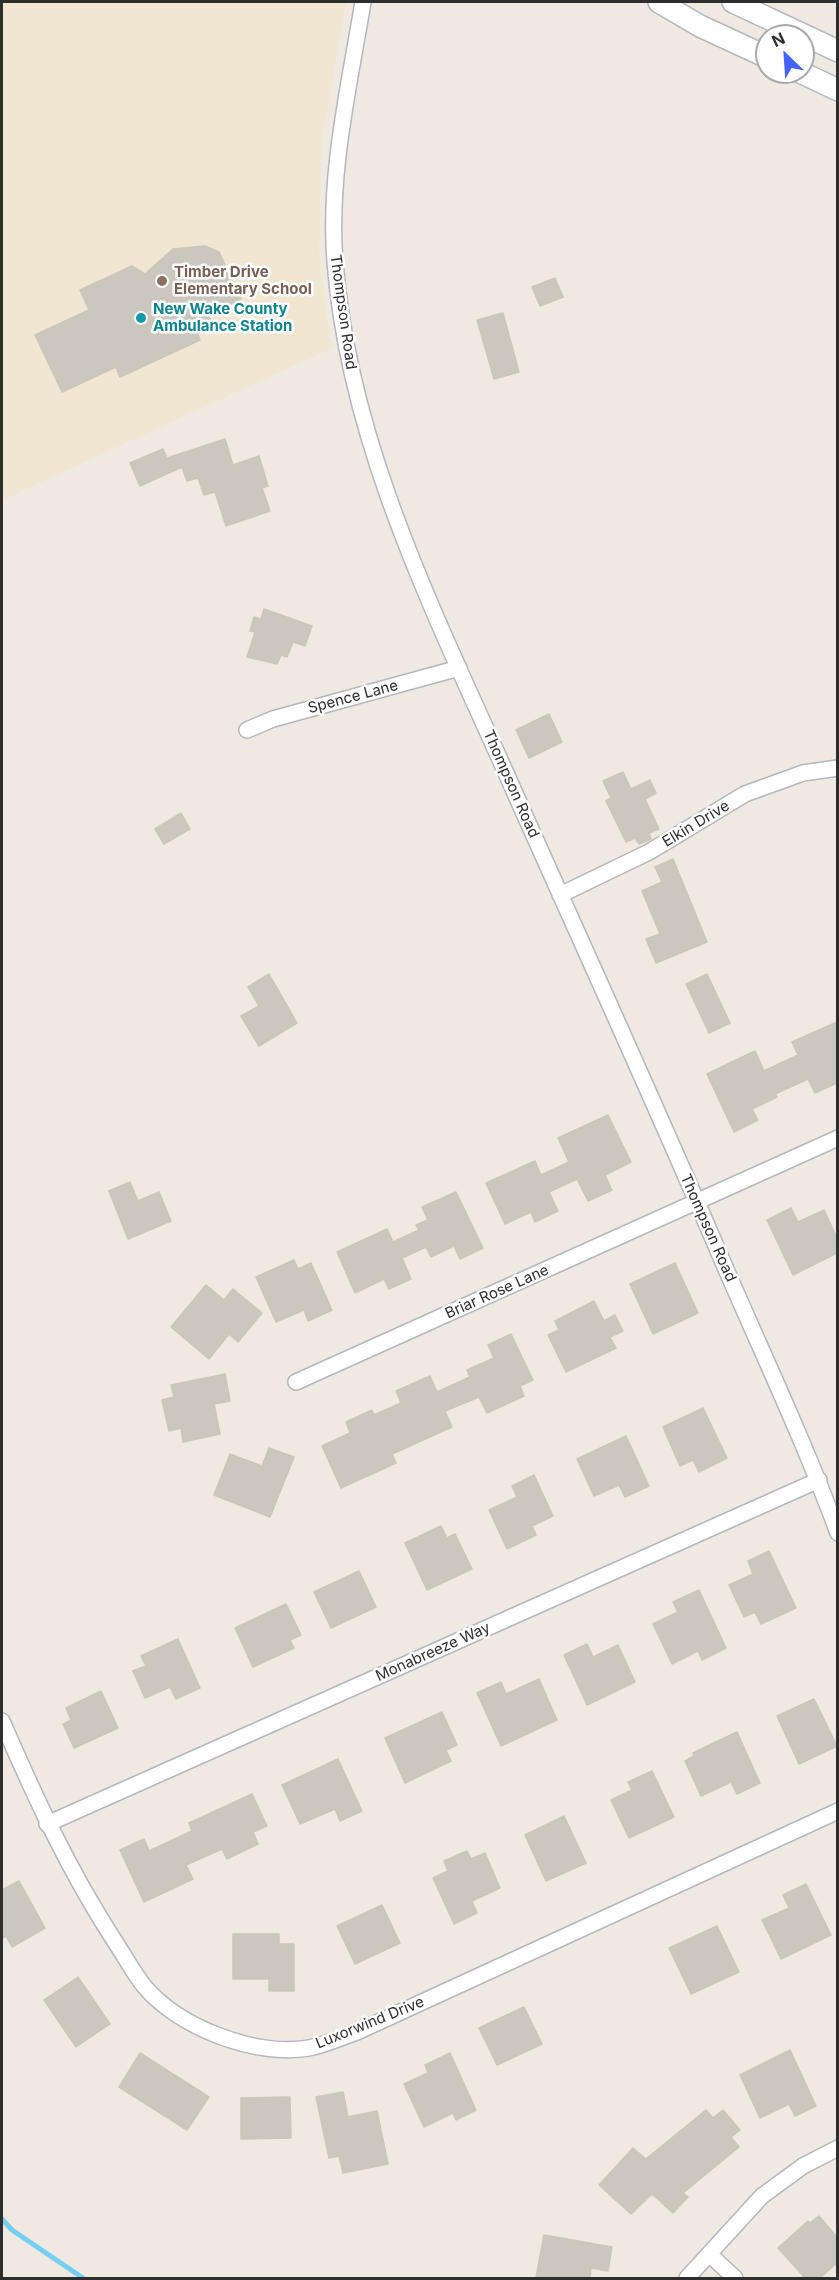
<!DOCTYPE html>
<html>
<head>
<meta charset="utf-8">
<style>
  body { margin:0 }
  #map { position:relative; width:839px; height:2280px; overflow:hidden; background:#efe9e1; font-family:Inter,sans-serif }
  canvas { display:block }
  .frame { position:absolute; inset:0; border:3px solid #2e2e2e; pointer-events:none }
  .north { position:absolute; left:755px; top:24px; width:60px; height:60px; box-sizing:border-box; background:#fff; border:2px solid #ababab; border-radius:50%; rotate:335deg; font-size:16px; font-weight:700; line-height:24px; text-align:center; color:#2e2e2e }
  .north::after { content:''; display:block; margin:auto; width:21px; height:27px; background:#4264fb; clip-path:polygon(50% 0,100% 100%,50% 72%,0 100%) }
</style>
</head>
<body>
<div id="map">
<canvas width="839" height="2280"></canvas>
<div class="frame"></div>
<div class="north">N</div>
</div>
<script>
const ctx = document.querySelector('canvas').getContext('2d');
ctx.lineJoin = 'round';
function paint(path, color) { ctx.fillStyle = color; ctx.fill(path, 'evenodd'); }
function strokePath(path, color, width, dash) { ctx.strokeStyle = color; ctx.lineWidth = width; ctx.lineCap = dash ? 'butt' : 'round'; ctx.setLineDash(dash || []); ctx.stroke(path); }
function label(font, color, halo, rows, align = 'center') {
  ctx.font = font + ' Inter,sans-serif'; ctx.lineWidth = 5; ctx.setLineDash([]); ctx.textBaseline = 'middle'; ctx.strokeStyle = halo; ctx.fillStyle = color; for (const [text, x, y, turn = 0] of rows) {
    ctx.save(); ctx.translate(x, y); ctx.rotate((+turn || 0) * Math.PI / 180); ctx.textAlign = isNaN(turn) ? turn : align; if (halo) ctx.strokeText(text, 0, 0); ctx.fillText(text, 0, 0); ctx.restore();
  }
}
const education = new Path2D(`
  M2 2H346L322 138 319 250 326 313 332 348 2 500Z`);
const stream = new Path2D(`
  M2 2219 12 2230 83 2278`);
const building = new Path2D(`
  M205 246 219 252 241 299 208 315 212 322 196 330 200 340 120 377 116 367 62 392 35 335 89 310 80 290 132 266 145 274 173 249Z
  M555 278 563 297 540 306 532 287Z
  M503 313 519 372 494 379 477 320Z
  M225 439 233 465 259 456 268 486 262 488 270 511 226 526 215 492 204 495 198 478 187 481 182 467 140 486 130 463 163 449 167 458Z
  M264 609 312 626 305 646 293 642 287 657 281 655 277 664 247 657 255 632 250 631 254 617 261 619Z
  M549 714 562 742 529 758 516 730Z
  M623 772 631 789 650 780 656 793 645 799 659 829 649 833 651 839 639 844 635 838 626 842 606 801 611 798 603 781Z
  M181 813 190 829 164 844 155 829Z
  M673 859 707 942 656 963 646 939 660 934 642 891 662 882 655 867Z
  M269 974 297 1023 259 1046 241 1016 259 1006 248 987Z
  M707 974 730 1023 709 1033 686 984Z
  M837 1022V1083L815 1093 808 1079 775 1094 777 1097 752 1109 758 1120 734 1132 707 1074 755 1051 764 1071 798 1055 792 1042Z
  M608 1115 631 1162 605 1175 612 1190 588 1201 577 1179 549 1192 558 1211 535 1222 531 1212 505 1224 486 1183 535 1161 541 1175 569 1162 558 1138Z
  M130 1182 138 1201 159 1192 171 1221 128 1239 109 1191Z
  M456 1192 483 1248 460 1259 454 1246 431 1257 426 1247 402 1258 411 1279 389 1289 384 1279 355 1293 337 1252 387 1229 393 1242 419 1230 416 1225 428 1220 422 1207Z
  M791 1208 798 1222 824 1210 837 1238V1253L793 1275 767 1220Z
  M294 1260 298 1269 311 1263 332 1310 308 1321 304 1310 276 1322 256 1277Z
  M675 1263 698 1313 653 1334 630 1284Z
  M206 1285 224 1300 233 1289 262 1313 238 1342 229 1334 209 1359 171 1327Z
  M594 1301 604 1321 615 1315 623 1331 610 1337 616 1348 566 1372 548 1335 559 1330 555 1321Z
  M511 1334 533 1380 520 1386 524 1396 487 1413 479 1397 445 1411 452 1427 392 1454 396 1463 341 1488 322 1446 350 1433 346 1422 372 1410 374 1415 401 1403 396 1391 430 1376 437 1392 470 1377 467 1370 494 1358 488 1345Z
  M225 1374 230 1401 214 1404 220 1434 183 1442 181 1428 169 1431 162 1400 174 1397 171 1385Z
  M703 1408 727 1458 699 1472 693 1460 680 1466 663 1427Z
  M626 1436 649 1486 625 1497 619 1485 594 1496 577 1459Z
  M269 1448 294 1457 270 1517 214 1495 230 1454 262 1466Z
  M534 1475 553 1516 532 1526 536 1535 507 1549 489 1510 517 1497 512 1486Z
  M441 1526 447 1538 455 1534 472 1569 427 1590 405 1543Z
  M769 1551 796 1608 761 1624 755 1612 744 1617 729 1585 753 1574 748 1561Z
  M359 1571 376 1607 331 1628 314 1592Z
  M699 1590 726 1648 702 1660 698 1651 672 1664 653 1624 678 1612 673 1602Z
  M286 1604 301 1635 290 1640 294 1648 253 1667 235 1628Z
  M178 1639 200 1688 176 1699 170 1687 145 1698 133 1671 146 1666 141 1656Z
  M587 1644 593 1657 618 1645 635 1682 587 1705 564 1655Z
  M539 1679 557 1720 501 1746 477 1693 501 1682 506 1694Z
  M101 1691 118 1728 74 1748 63 1724 71 1720 66 1708Z
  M814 1699 837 1746 799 1764 777 1716Z
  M442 1712 457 1745 446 1750 451 1761 405 1783 385 1738Z
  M737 1732 760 1783 737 1794 731 1782 701 1796 685 1761 694 1756 693 1753Z
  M338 1759 362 1811 340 1821 335 1809 300 1824 282 1785Z
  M652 1771 674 1817 629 1838 611 1800 632 1790 628 1782Z
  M252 1794 267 1826 253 1832 258 1844 227 1859 222 1849 186 1865 193 1879 144 1902 120 1850 144 1839 149 1851 192 1831 189 1823Z
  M564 1816 586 1863 546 1881 525 1835Z
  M467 1851 471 1859 485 1853 500 1888 472 1901 477 1913 454 1924 433 1878 448 1871 444 1861Z
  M19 1881 45 1928 12 1947 6 1936 2 1939V1890Z
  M806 1884 831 1935 781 1959 762 1920 789 1908 783 1895Z
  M382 1905 400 1943 355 1964 337 1926Z
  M717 1926 739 1972 691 1994 669 1948Z
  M233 1934H279V1944H294V1991H269V1979H233Z
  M78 1977 110 2024 76 2047 44 2000Z
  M524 2007 542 2044 497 2065 479 2028Z
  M790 2050 816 2106 795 2116 789 2104 760 2118 740 2075Z
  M140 2053 209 2097 187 2130 119 2087Z
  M450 2053 476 2110 456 2120 453 2113 424 2127 404 2084 428 2073 425 2065Z
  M343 2092 348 2117 377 2111 388 2164 343 2173 339 2156 329 2158 316 2097Z
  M290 2097 291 2138 241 2139V2098Z
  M706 2110 713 2118 723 2110 740 2130 731 2137 739 2147 683 2193 688 2197 673 2213 652 2194 631 2214 599 2185 633 2148 646 2159Z
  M819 2216 837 2237V2263L820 2278H805L778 2248 808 2221 810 2223Z
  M544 2235 612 2247 608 2271 591 2268 590 2278H536Z`);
const minor = new Path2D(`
  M363 2C349 87 328 175 335 262 349 443 433 610 506 773 577 933 650 1092 719 1253 759 1346 803 1438 838 1533
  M247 730 273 719 459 668
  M560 895 649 852 745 794 803 773 838 768
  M296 1382 838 1138
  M2 1721C35 1797 69 1871 114 1940 124 1955 133 1972 144 1986 179 2028 256 2057 309 2048 325 2045 342 2037 357 2032L838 1811
  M47 1824 819 1480
  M709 2254 735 2278
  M687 2278 762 2196 803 2166 838 2148`);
const secondary = new Path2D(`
  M659 2 700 26 767 57
  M733 2 838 51
  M800 72 838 90`);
const markers = [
  [162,281,6,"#8d6e63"],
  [141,318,6,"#0f9aa8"]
];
const educationNames = [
  ["Timber Drive",174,272],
  ["Elementary School",174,289]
];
const cultureNames = [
  ["New Wake County",153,309],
  ["Ambulance Station",153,326]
];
const streetNames = [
  ["Thompson Road",343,312,82],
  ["Spence Lane",353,697,-15],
  ["Thompson Road",511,784,66],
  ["Elkin Drive",696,824,-31],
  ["Thompson Road",708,1228,66],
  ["Briar Rose Lane",497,1292,-24],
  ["Monabreeze Way",433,1652,-24],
  ["Luxorwind Drive",370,2023,-22]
];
paint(education, '#f0e6d1');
strokePath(stream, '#75cff0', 5);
paint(building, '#cbc7bf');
strokePath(building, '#cbc5ba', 1.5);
strokePath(minor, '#b4b7c1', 18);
strokePath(secondary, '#b4b7c1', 24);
strokePath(minor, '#fff', 15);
strokePath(secondary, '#fff', 21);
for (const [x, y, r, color] of markers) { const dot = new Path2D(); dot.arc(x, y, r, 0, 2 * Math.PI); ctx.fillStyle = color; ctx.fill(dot); strokePath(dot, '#fff', 2); }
label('bold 15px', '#785e54', '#fff', educationNames, 'left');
label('bold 15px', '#0d838f', '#fff', cultureNames, 'left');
label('15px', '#2e2e2e', '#fff', streetNames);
</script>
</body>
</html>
